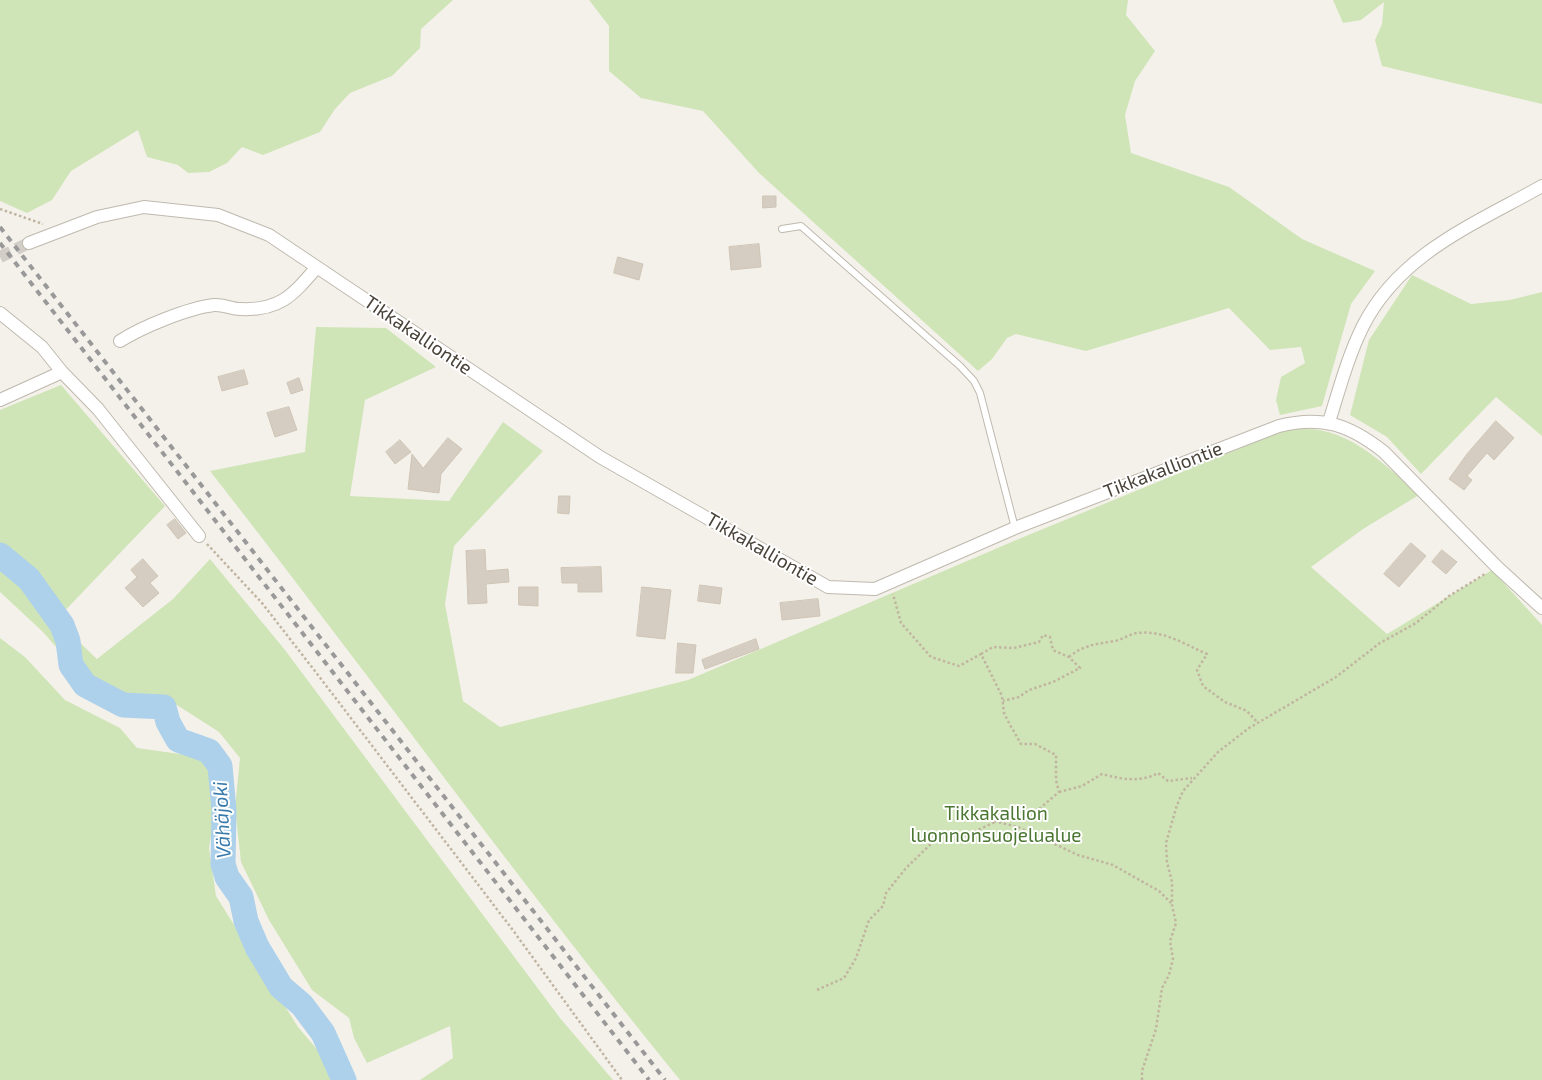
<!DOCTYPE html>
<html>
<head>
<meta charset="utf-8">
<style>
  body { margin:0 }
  canvas { display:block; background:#f4f1eb }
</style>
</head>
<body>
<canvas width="1542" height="1080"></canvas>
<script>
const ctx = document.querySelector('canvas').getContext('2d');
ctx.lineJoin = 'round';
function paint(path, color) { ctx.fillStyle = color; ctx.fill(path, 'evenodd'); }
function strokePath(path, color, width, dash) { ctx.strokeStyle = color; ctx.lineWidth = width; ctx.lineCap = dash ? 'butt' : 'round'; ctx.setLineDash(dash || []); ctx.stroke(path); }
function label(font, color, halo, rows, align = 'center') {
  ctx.font = font + ' "Exo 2",sans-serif'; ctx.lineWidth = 4; ctx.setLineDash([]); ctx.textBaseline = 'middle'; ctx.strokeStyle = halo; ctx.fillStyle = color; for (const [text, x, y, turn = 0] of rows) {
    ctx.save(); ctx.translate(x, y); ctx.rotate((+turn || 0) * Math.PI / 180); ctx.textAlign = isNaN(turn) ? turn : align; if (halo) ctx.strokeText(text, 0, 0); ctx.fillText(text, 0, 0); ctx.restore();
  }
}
const green = new Path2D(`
  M0 0H453L421 29 420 48 392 76 350 93 335 109 320 132 263 155 242 147 227 163 209 172 188 173 178 165 147 157 138 130 71 171 52 200 27 213 0 201Z
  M589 0H1128L1126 15 1155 51 1135 81 1125 115 1131 153 1229 187 1302 239 1375 271 1351 304 1322 406 1280 415 1276 400 1281 377 1305 363 1301 347 1270 350 1229 308 1086 351 1016 334 1007 338 992 359 978 371 759 173 703 111 641 98 609 71V26Z
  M1333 0H1542V104L1382 66 1375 40 1382 24 1384 2 1361 20 1343 23Z
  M1412 275 1471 304 1510 300 1542 292V436L1496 397 1421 474 1387 437 1350 415 1369 340Z
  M316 327 386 328 436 367 365 400 350 496 449 501 503 422 543 451 454 546 445 604 463 701 500 727 688 680 1021 538 1277 433C1284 432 1292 429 1300 429 1348 426 1386 466 1419 495L1363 529 1311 567 1387 634 1492 570 1542 625V1080H680C518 881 368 673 210 471L305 452Z
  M61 385 165 506 56 620 97 659 173 599 210 559 285 650 560 1018 613 1080H420L453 1058 450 1026 367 1063 354 1038 349 1018 312 990 269 920 241 862 235 808 240 758 219 732 169 700 132 715 85 680 43 632 0 592V410Z
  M0 638 25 657 65 700 120 728 137 748 187 755 211 765 217 800 209 848 216 896 298 1027 343 1080H0Z`);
const river = new Path2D(`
  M0 555 29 579 62 625 68 641 71 665 85 685 123 705 164 707 168 722 178 740 209 751 220 766 224 810 223 864 227 877 241 897 246 921 257 947 281 987 302 1005 323 1033 344 1080`);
const building = new Path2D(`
  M763 196H776V207L763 208Z
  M759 244 761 267 731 270 729 247Z
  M618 257 643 264 639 280 614 273Z
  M244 370 248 384 222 391 218 377Z
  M299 378 303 390 291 394 287 383Z
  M289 407 297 430 275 437 267 413Z
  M1496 421 1514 438 1494 460 1487 453 1467 476 1472 480 1464 490 1449 479 1467 454Z
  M448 438 462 449 441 474 439 493 408 489 412 454 423 468Z
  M400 440 411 452 395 464 386 452Z
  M559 496H570L569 514 558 513Z
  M175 519 186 533 178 539 167 525Z
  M1411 543 1426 556 1399 587 1384 574Z
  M485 550 486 571 508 569 509 582 486 584 487 603 468 604 466 551Z
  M1442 550 1457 562 1446 574 1432 562Z
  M143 559 158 576 150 583 159 593 143 607 125 588 137 577 131 570Z
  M601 567 602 592H578V583H562L561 568Z
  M700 585 722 588 720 604 698 601Z
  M519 587H538V606L519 605Z
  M642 587 671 590 665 639 637 636Z
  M818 599 820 616 782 620 780 603Z
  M756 639 759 649 705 669 702 660Z
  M678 643 696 645 693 673H676Z`);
const streetTunnel = new Path2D(`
  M0 257 29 243`);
const path = new Path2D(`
  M0 209 43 224
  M207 544 262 603 318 675 512 929 622 1080
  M981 654 993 647 1014 648 1039 642 1043 635 1050 637 1053 650 1069 657 1080 668 1053 682 1029 690 1019 697 1003 701
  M1069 657C1083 645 1097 644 1115 641 1123 639 1130 634 1137 633 1164 630 1184 644 1207 654L1197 670 1203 686 1225 702 1247 711 1258 723
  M1059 792 1082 786 1102 774C1121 779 1140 783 1158 773L1168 781 1192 778
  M994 821 1018 827 1078 855 1113 865 1159 891 1171 903
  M817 990 844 978 856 958 869 920 883 906 886 893 906 868 938 837H963L1014 813 1038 810 1059 792 1056 780V755L1035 744H1021L1009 723 1004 713 1002 696 981 654 959 666 931 657 901 623 893 594
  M1142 1080V1071L1156 1029 1162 988 1169 975 1173 959 1170 941 1176 923 1172 905V882L1167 862 1166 843 1177 805 1183 791 1218 752 1249 728 1336 677 1380 643 1416 623 1449 596 1485 574`);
const lane = new Path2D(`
  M782 229 801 226 960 366 974 381 980 393 1015 528`);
const street = new Path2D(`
  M29 243 97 217 144 207 218 215 269 235 600 457 828 587 875 589 1015 528 1279 426C1322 415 1350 425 1384 452L1497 567 1542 608
  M0 313 42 347 62 372 98 409 199 536
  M120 341C142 327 188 308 214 305 222 304 232 309 240 309 280 311 293 295 317 267
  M0 400 62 372
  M1329 422C1339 390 1348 356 1363 326 1400 253 1475 224 1542 186`);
const rail = new Path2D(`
  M0 227 665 1080
  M0 243 649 1080`);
const streetNames = [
  ["Tikkakalliontie",418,335,34],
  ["Tikkakalliontie",1163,470,-21],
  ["Tikkakalliontie",762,549,30]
];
const parkNames = [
  ["Tikkakallion",996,814],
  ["luonnonsuojelualue",996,836]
];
const waterNames = [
  ["Vähäjoki",222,820,-93]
];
paint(green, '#d0e5b7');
strokePath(river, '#add1eb', 25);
paint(building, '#d5cdc1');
strokePath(building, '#cfc5b5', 1);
strokePath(streetTunnel, '#d2cec7', 12, [12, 6]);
strokePath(lane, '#bfb9ae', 8);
strokePath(street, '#bfb9ae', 14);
strokePath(path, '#c0b5a0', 2.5, [2.5, 2.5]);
strokePath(lane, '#fff', 6);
strokePath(street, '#fff', 12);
strokePath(rail, '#999', 4, [6, 6]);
label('19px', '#484239', '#fff', streetNames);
label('19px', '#4a7630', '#fff', parkNames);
label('italic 20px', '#3a7bac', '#fff', waterNames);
</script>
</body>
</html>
